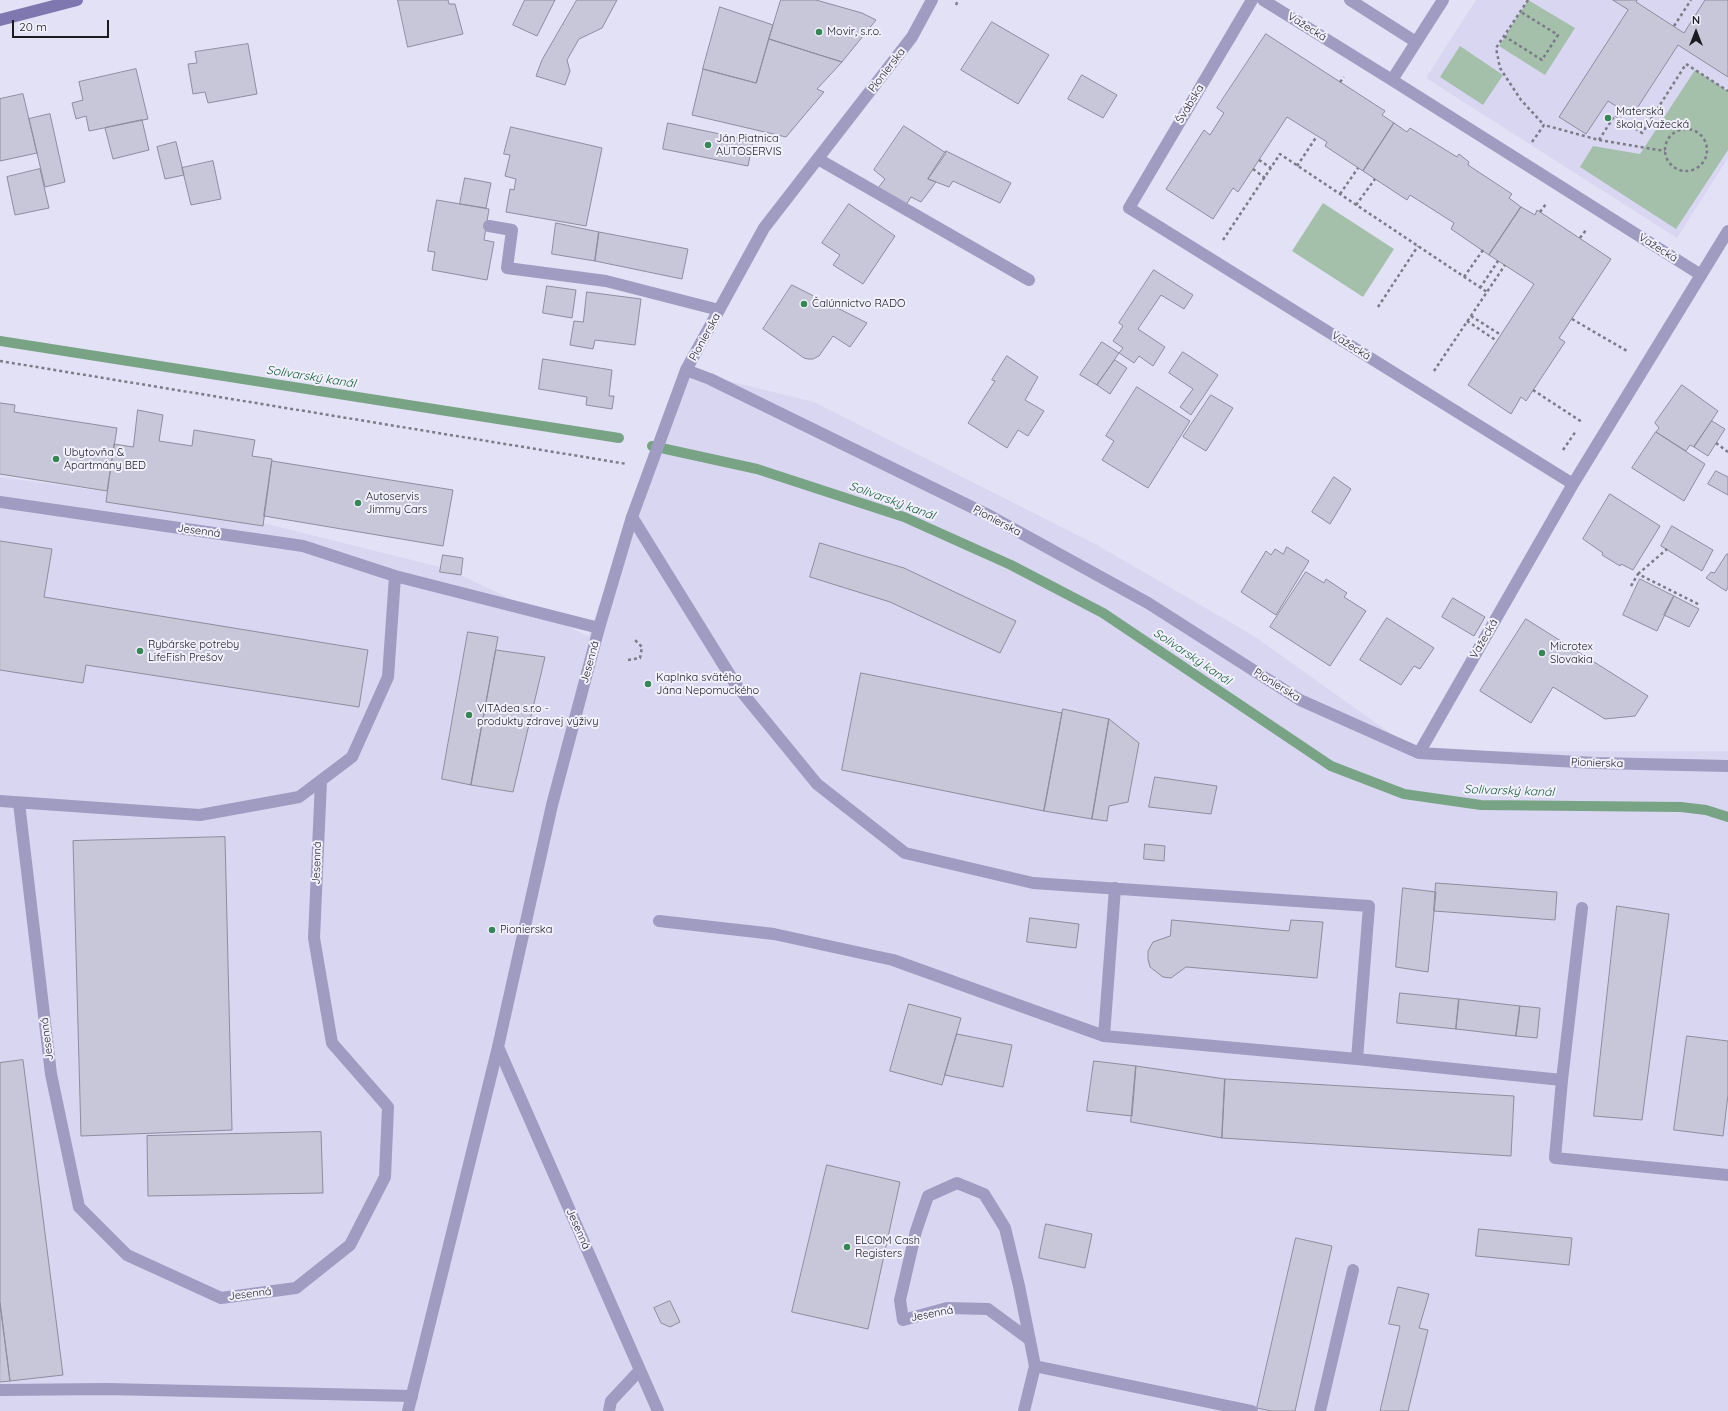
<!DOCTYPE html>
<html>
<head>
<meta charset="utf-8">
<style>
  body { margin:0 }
  #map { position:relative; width:1728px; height:1411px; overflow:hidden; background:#e3e1f5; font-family:Quicksand,sans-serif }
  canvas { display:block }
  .north { position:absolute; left:1676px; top:12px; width:40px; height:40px; -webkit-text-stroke:3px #f1f0fc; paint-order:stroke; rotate:0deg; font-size:11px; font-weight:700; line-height:16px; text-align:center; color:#1b1a21 }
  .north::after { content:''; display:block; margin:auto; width:14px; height:18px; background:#1b1a21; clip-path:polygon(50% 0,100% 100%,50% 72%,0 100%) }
  .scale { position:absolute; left:12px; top:20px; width:97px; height:18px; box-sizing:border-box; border:2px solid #1b1a21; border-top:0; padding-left:5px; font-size:12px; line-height:14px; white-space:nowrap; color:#1b1a21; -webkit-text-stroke:3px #f1f0fc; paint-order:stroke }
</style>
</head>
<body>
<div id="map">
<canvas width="1728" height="1411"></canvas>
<div class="north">N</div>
<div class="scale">20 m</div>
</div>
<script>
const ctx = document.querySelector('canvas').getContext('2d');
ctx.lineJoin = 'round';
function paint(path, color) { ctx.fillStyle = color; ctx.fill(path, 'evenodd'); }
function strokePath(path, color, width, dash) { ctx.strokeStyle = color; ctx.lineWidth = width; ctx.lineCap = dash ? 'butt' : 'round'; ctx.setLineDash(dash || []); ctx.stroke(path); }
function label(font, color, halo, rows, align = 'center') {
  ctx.font = font + ' Quicksand,sans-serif'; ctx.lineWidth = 4; ctx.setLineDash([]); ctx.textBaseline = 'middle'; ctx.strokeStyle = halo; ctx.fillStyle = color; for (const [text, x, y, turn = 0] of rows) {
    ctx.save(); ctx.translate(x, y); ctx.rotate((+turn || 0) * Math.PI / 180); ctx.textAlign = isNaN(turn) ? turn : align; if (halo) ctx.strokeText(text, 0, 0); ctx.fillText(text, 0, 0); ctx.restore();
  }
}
const built = new Path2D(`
  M1476 0H1728V158L1677 238 1426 78Z
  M684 370 814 402 1097 545 1254 636 1415 751H1728V1411H0V477L174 501 448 569 588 636Z`);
const green = new Path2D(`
  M1528 0 1575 28 1545 75 1499 46Z
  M1460 46 1503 75 1483 105 1440 77Z
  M1695 70 1728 91V150L1676 229 1580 167 1593 146 1640 154Z
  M1323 203 1394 249 1363 297 1292 251Z`);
const stream = new Path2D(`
  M0 341 619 438
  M652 446 757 469 904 517 1011 565 1103 613 1331 766 1404 794 1481 805 1681 807 1706 810 1728 817`);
const building = new Path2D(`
  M398 0H448L449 4H455L463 34 408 47Z
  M525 0H555L537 36 513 25Z
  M577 0H617L602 28 579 39 567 60 570 71 565 85 536 76 542 60Z
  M781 0H816L862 13 876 20 842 62 769 39Z
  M1613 0H1637L1636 2 1684 33 1705 0H1728V77L1678 45 1632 116 1608 101 1586 134 1559 117 1628 10Z
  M720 7 773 25 756 83 703 69Z
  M992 22 1049 55 1018 104 961 70Z
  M1266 34 1385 111 1382 115 1394 123 1363 171 1325 146 1327 142 1287 117 1238 192 1233 188 1213 219 1166 189 1204 130 1210 135 1224 113 1217 108Z
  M769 39 842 62 817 89 824 92 786 137 692 115 703 69 756 83Z
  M248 44 257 94 208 103 205 92 193 94 188 64 197 63 195 52Z
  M136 69 148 119 89 131 86 116 76 119 72 103 83 100 79 82Z
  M1082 75 1117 95 1103 118 1068 99Z
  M23 94 37 153 0 161V99Z
  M50 114 65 182 45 187 29 119Z
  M142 120 149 150 113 159 105 128Z
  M668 123 753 141 748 166 663 149Z
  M1394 123 1407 132 1410 128 1457 157 1459 154 1469 162 1468 165 1512 194 1509 198 1521 207 1489 255 1451 229 1454 223 1410 195 1407 200 1363 171Z
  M904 126 946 153 928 179 936 182 921 202 911 197 906 205 878 188 885 179 874 170Z
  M511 127 602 148 586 226 506 212 510 189 514 190 516 179 505 176 510 155 504 154Z
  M176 142 184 175 165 179 157 147Z
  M946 151 1011 183 1000 203 953 181 949 187 928 179Z
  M213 161 221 199 191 205 182 168Z
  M40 169 49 208 15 215 7 177Z
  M465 178 491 183 486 208 460 204Z
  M437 200 489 209 484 240 494 242 487 280 432 270 435 252 428 251Z
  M849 204 895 236 863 284 833 265 840 255 822 243Z
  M1521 207 1535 215 1537 210 1540 212 1611 259 1559 338 1565 342 1526 401 1521 397 1511 414 1468 385 1534 284 1489 255Z
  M556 223 599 232 595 261 552 254Z
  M599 232 688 249 682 279 595 261Z
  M1154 270 1193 295 1184 309 1161 295 1138 329 1165 347 1153 366 1139 356 1134 363 1119 353 1123 348 1113 341 1123 326 1119 323Z
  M792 285 867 323 850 347 833 336 819 356 813 359H808L804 358 763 329Z
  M547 286 576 290 572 318 543 313Z
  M587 292 641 299 635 345 595 340 593 349 570 345 574 321 583 322Z
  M1102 342 1119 353 1097 385 1080 375Z
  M1183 352 1218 375 1191 415 1180 407 1193 389 1169 373Z
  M1007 356 1038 377 1025 400 1044 411 1028 436 1018 430 1007 448 968 423 995 381 992 380Z
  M543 359 612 370 609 396H614L612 409 586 405 587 397 539 389Z
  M1115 360 1127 368 1110 394 1097 385Z
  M1682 385 1718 411 1694 447 1690 445 1686 451 1656 432 1659 428 1655 423Z
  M1137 387 1190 421 1148 488 1102 460 1114 441 1106 436Z
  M1211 395 1233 408 1206 451 1183 437Z
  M0 403 15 405 14 412 117 428 107 491 0 474Z
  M138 410 163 415 159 441 192 446 194 430 255 440 252 456 272 459 263 526 106 502 114 444 133 447Z
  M1712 421 1725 429 1708 456 1694 447Z
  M1656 432 1705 464 1684 501 1632 468Z
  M272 461 453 490 443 546 264 516Z
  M1716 471 1728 477V495L1708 484Z
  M1334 477 1351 489 1330 524 1312 512Z
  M1610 494 1660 526 1633 570 1621 564 1620 566 1602 555 1603 553 1583 539Z
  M1672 526 1713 550 1702 571 1661 546Z
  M0 541 52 549 44 597 368 650 359 707 86 665 83 683 0 670Z
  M820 543 904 568 1016 621 1000 653 890 602 810 577Z
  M1287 547 1309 561 1276 615 1241 592 1266 551 1271 555 1275 549 1283 554Z
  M1727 554H1728V587L1726 591 1706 578 1711 572 1714 573Z
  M443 555 463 558 461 575 440 572Z
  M1306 572 1324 583 1326 579 1347 593 1344 597 1366 611 1330 666 1270 627Z
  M1640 579 1674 596 1657 631 1623 615Z
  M1674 596 1699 609 1689 627 1664 615Z
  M1453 598 1485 617 1474 636 1442 617Z
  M1387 618 1434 648 1420 669 1414 666 1401 685 1360 660Z
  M1526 619 1648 696 1635 716 1605 719 1553 687 1531 723 1480 691Z
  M468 632 498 637 471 785 442 779Z
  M496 650 545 657 513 792 471 785Z
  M861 673 1062 713 1044 811 842 770Z
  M1063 709 1109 719 1092 819 1044 811Z
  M1109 719 1139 743 1128 802 1109 806 1107 821 1092 819Z
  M1155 777 1217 786 1211 814 1149 807Z
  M225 837 232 1130 81 1136 73 841Z
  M1145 844 1165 846 1164 861 1144 859Z
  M1436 883 1557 892 1555 920 1434 911Z
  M1403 888 1436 892 1428 972 1396 967Z
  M1617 906 1669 914 1642 1120 1594 1116Z
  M1030 918 1079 924 1076 948 1027 942Z
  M1172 920 1289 931 1291 920 1323 922 1317 978 1186 967 1171 978 1163 977 1150 967 1148 959V951L1153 942 1170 936Z
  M1400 993 1459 999 1456 1029 1397 1023Z
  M1459 999 1520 1006 1516 1036 1456 1029Z
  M909 1004 961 1018 942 1085 890 1071Z
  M1520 1006 1540 1008 1537 1038 1516 1036Z
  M957 1034 1012 1045 1003 1087 945 1075Z
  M1687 1036 1728 1041V1095L1723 1136 1674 1130Z
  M23 1060 63 1375 10 1381 0 1303V1063Z
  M1094 1061 1136 1066 1132 1116 1087 1111Z
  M1136 1066 1225 1079 1222 1138 1131 1122Z
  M1225 1079 1514 1096 1511 1156 1222 1138Z
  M321 1132 323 1193 148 1196 147 1136Z
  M827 1165 900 1182 868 1329 792 1312Z
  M1046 1224 1092 1234 1085 1268 1039 1258Z
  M1479 1229 1572 1238 1569 1265 1476 1256Z
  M1296 1238 1332 1246 1295 1411H1271L1257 1408Z
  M1398 1287 1429 1294 1419 1328 1428 1330 1408 1411H1380L1400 1326 1389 1324Z
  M670 1301 680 1322 670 1327 661 1323 654 1308Z
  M0 1303 10 1381 0 1382Z`);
const path = new Path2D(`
  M1528 0 1496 48 1500 68 1521 100 1544 125
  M956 5 958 0
  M1674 26 1691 0
  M1504 36 1542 60 1558 35 1521 12
  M1340 82 1344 77
  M1665 150a21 21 0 1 1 42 0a21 21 0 1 1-42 0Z
  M1599 140 1615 115 1642 133 1686 64 1728 91
  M1532 142 1544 125 1599 140 1665 151
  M1259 160 1271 168
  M1297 166 1317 136
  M1253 169 1265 178
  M1340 194 1358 168
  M1356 205 1375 179
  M1540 212 1546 204
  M1580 238 1586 230
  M1223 240 1280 154 1487 292
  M1464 277 1483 250
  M1480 288 1498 261
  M1378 307 1418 246
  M1471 316 1501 335
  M1572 319 1627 351
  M1467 321 1497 341
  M0 361 627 464
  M1434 371 1505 265
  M1533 390 1582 422
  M1716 443 1728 452
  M1563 450 1576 431
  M1638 574 1667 549
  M1631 586 1638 574 1700 605
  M628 660 640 658 642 647 634 639`);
const lane = new Path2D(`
  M1263 0 1392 80 1443 0
  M1350 0 1416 42
  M1392 80 1701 275
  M818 159 1029 280
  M489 226 512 230 507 268 606 281 719 310
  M0 502 303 546 395 576 599 628
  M632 517 736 685 817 784 905 853 1033 883 1369 906 1357 1059 1104 1036 893 960 774 934 659 921
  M0 801 200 815 299 797 352 757 388 677 395 576
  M19 803 51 1074 79 1207 127 1255 221 1298 296 1288 350 1245 385 1177 388 1107 332 1043 314 938 321 781
  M1104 1036 1115 888
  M498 1047 658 1411
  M1357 1059 1562 1080 1582 908
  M1562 1080 1555 1158 1728 1175
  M1035 1366 1252 1411
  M0 1390 107 1389 412 1396
  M609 1411 611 1401 640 1370
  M1024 1411 1035 1366 1019 1286 1005 1228 984 1194 957 1183 928 1196 916 1231 900 1300 903 1320 947 1308 988 1309 1030 1340
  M1320 1411 1353 1270`);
const street = new Path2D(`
  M1252 0 1129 208 1573 484
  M686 370 710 379 990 516 1148 603 1300 700 1419 753 1595 763 1728 766
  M1419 753 1573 484 1728 231
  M408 1411 498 1047 552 805 599 628 632 517 686 370 764 228 912 37 932 0`);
const secondary = new Path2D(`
  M0 20 77 0`);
const markers = [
  [819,32,4,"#378655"],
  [1608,118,4,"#378655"],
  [708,145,4,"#378655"],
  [804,304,4,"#378655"],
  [56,459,4,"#378655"],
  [358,503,4,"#378655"],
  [140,651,4,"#378655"],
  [1542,653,4,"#378655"],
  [648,684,4,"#378655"],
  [469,715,4,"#378655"],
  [492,930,4,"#378655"],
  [847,1247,4,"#378655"]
];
const streetNames = [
  ["Važecká",1307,27,32],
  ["Pionierska",887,70,-52],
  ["Švábska",1190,104,-59],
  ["Važecká",1658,248,32],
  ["Pionierska",705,337,-61],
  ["Važecká",1351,346,32],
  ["Pionierska",997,521,28],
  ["Jesenná",199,531,8],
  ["Važecká",1484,639,-60],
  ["Jesenná",590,662,-75],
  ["Pionierska",1277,685,32],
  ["Pionierska",1597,763,2],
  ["Jesenná",317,863,-88],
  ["Jesenná",47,1039,-97],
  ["Jesenná",578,1229,66],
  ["Jesenná",250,1294,-7],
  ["Jesenná",932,1314,-11]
];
const poiNames = [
  ["Movir, s.r.o.",827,32],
  ["Materská",1616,112],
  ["škola Važecká",1616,125],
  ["Ján Piatnica",716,139],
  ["AUTOSERVIS",716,152],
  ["Čalúnnictvo RADO",812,304],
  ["Ubytovňa &",64,453],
  ["Apartmány BED",64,466],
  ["Autoservis",366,497],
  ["Jimmy Cars",366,510],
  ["Rybárske potreby",148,645],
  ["LifeFish Prešov",148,658],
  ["Microtex",1550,647],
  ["Slovakia",1550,660],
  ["Kaplnka svätého",656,678],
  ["Jána Nepomuckého",656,691],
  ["VITAdea s.r.o -",477,709],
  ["produkty zdravej výživy",477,722],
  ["Pionierska",500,930],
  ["ELCOM Cash",855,1241],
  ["Registers",855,1254]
];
const waterNames = [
  ["Solivarský kanál",311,377,9],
  ["Solivarský kanál",892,501,20],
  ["Solivarský kanál",1192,657,34],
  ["Solivarský kanál",1509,791,2]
];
paint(built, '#d9d6f1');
paint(green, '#a4c0ab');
strokePath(stream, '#78a485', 10);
paint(building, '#c8c6d9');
strokePath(building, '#8e8c9e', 1);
strokePath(path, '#7c7b88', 2.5, [3, 3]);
strokePath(lane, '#a09bc1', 12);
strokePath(street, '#a09bc1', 12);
strokePath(secondary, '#7f77af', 12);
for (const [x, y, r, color] of markers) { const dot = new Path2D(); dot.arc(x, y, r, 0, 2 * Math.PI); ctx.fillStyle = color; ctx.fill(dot); strokePath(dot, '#f1f0fc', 1.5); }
label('11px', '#1b1a21', '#f1f0fc', streetNames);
label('11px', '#1b1a21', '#f1f0fc', poiNames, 'left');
label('italic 12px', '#155c34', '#f1f0fc', waterNames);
</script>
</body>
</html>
